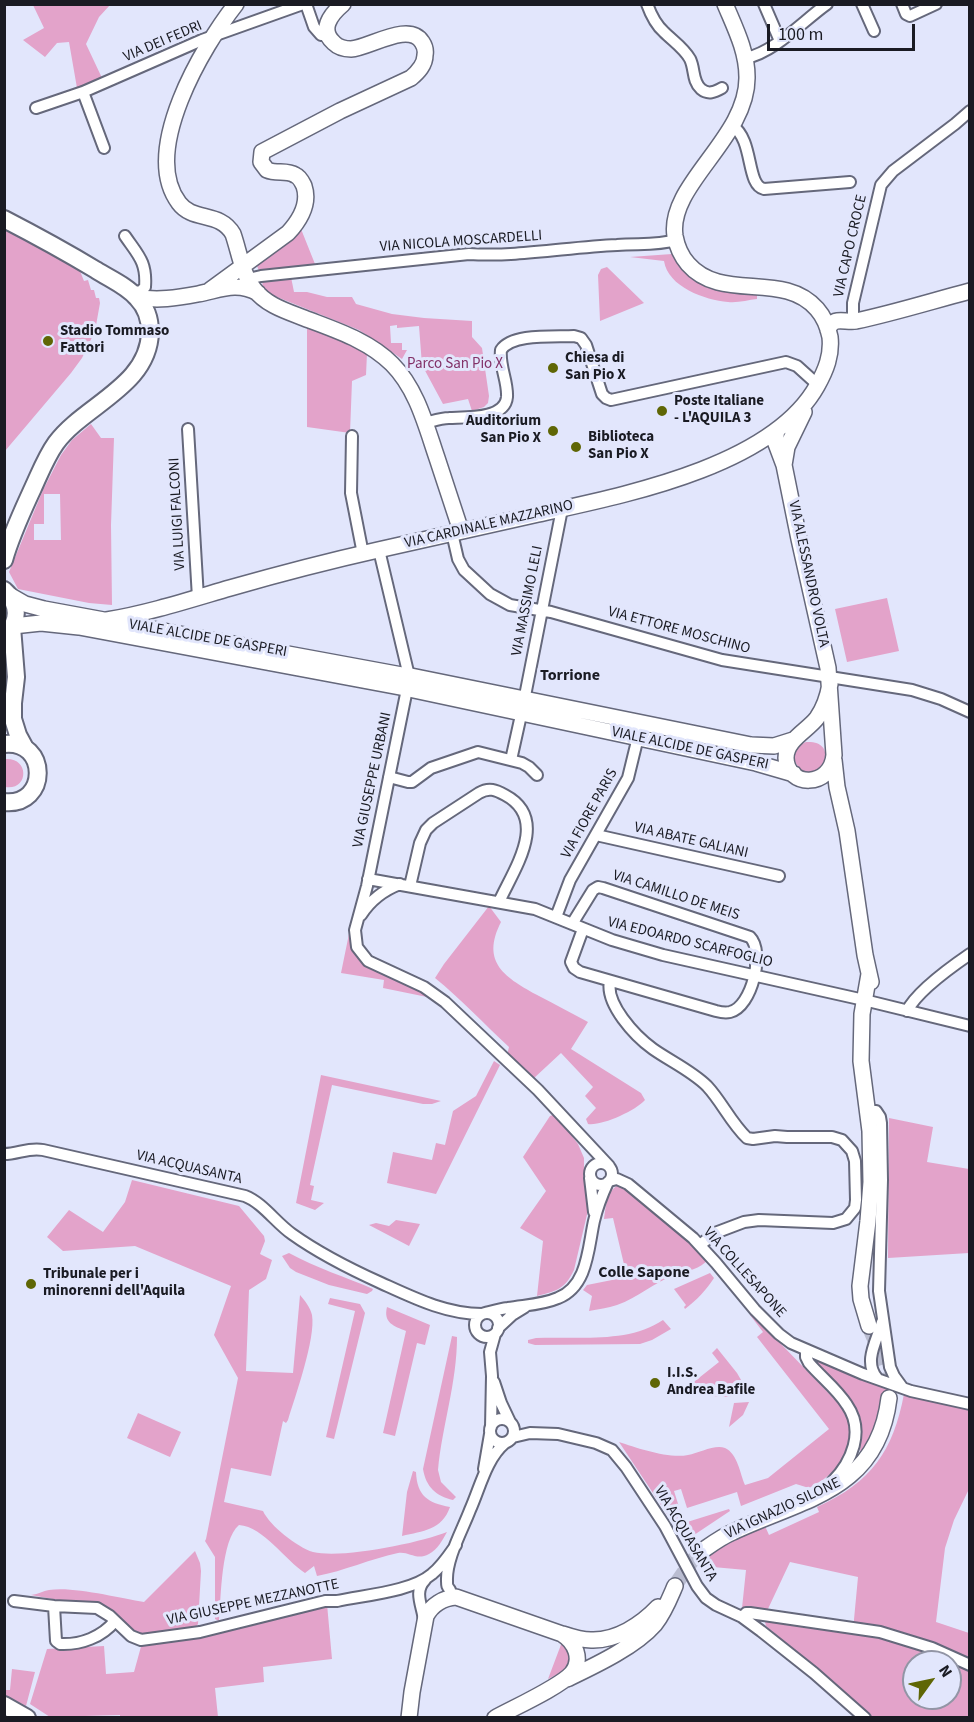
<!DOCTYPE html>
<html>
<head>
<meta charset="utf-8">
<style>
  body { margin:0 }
  #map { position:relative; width:974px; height:1722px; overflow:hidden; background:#e2e6fc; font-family:"Source Sans 3",sans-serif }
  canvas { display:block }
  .frame { position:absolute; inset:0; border:6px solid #1a1b23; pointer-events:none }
  .north { position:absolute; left:902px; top:1650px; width:60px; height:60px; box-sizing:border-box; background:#e2e6fc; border:2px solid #9295a5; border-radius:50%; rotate:57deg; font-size:16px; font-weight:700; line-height:24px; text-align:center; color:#1a1b23 }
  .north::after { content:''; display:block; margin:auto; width:21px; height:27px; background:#5f6605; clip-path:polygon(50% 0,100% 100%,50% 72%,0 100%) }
  .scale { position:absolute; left:767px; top:24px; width:148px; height:27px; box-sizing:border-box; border:3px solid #1a1b23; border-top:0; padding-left:8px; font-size:18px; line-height:21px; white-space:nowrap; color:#1a1b23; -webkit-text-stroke:4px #e2e6fc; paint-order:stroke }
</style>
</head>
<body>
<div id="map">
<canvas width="974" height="1722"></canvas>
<div class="frame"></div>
<div class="north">N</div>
<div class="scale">100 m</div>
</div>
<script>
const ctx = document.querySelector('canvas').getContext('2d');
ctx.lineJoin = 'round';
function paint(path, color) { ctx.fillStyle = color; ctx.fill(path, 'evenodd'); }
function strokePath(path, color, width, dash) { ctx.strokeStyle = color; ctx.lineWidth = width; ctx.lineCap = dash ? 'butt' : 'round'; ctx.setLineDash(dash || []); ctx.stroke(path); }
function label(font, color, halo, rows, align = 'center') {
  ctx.font = font + ' "Source Sans 3",sans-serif'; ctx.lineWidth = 6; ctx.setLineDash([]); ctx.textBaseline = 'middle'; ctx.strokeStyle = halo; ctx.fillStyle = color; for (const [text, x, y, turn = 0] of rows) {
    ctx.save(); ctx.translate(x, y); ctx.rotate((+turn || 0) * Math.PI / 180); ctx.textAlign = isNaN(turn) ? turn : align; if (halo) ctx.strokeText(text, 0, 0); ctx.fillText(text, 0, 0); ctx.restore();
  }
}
const green = new Path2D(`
  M33 5H110L99 17 86 44 102 78 77 88 69 42 57 43 45 57 23 40 44 28Z
  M5 227 80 271 84 281 88 280 91 290H94L96 298H99L100 303 95 331 82 358 71 373 5 451Z
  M301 229 315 264 259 271 255 261Z
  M672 254C678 261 683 269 690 276 708 293 734 292 757 293V299C748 300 738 303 728 302 705 300 668 287 664 261L630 257Z
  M607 267 644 303 600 321 598 275 601 269Z
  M291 277 294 292H307L327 297H352L356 304 392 314 424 318 472 321V337L482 348 489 396 488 403 484 407 472 411 468 399 443 404 422 365 419 326 397 328V325L390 326 391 343H402V350H407L402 359 359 330 267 293 263 288 262 280Z
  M307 327 349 343 367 353 366 375 352 381 350 433 307 427Z
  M91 424 101 438H114L111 525 112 605 89 603 18 589 9 572 43 490 61 455 72 440ZM44 494H60L61 540H34V524H44Z
  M887 598 899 651 847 662 835 609Z
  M806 742C846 740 814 794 797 765 791 755 797 746 806 742Z
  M5 759C30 757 29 791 5 787Z
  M489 906 501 922C480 963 506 978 539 996 555 1004 571 1013 588 1022L571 1049 641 1093 645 1100C635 1111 602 1126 588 1124L586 1119 596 1108 585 1096 593 1087 561 1053 533 1079 507 1055 509 1047C484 1024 461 999 435 978L444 964Z
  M350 929 367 966 418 989 432 998 383 988 384 980 341 973Z
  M494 1061 500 1065 436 1194 387 1183 393 1152 432 1160 436 1143 445 1145 453 1111 476 1096Z
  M321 1075 441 1101 432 1104H423L332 1085 310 1185 314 1186 311 1200 324 1203 315 1210 296 1203Z
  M555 1114 578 1144 584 1158V1185L589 1206 574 1270C565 1289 557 1291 537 1296L543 1241 520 1228 546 1191 523 1157 550 1116Z
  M889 1118 933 1127 927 1162 969 1169V1253L888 1258Z
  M132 1180 239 1206 264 1236 265 1241 260 1254 272 1260 266 1279 249 1290 246 1371 293 1373 300 1295C305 1301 310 1307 312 1315 316 1338 295 1397 288 1420L286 1423 283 1421 271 1476 231 1468 224 1502 263 1511C270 1526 297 1547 313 1552 342 1559 419 1543 447 1532 442 1541 438 1549 429 1554 416 1561 409 1551 398 1553 370 1559 344 1571 317 1576L314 1566 305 1573C285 1560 264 1527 239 1525 221 1540 221 1598 219 1621L215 1619V1557L205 1541 206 1539 238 1378 214 1335 231 1286 135 1246 63 1251 47 1237 69 1210 103 1232 125 1202Z
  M618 1185 624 1187 681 1232 708 1259C701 1269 687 1271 675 1275 654 1282 638 1298 617 1305 608 1308 598 1309 589 1311L592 1296 583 1290 587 1285 627 1277 613 1218 604 1219C606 1207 606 1192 618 1185Z
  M396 1220 420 1224 409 1246 369 1225 376 1223 389 1226Z
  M289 1253C316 1268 346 1277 373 1289L372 1291 367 1294 329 1285 296 1272 290 1268 282 1256Z
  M710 1273 714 1278C706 1290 697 1300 685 1309L684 1307 686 1305 674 1289Z
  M330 1298 360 1304 365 1313 334 1439 326 1437 355 1311 328 1304Z
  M387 1307 430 1325 425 1345 417 1343 395 1436 383 1433 406 1331C394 1326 383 1323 387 1307Z
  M752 1314 842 1407C849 1417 850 1427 849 1439 846 1464 830 1477 809 1488L796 1484 741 1506 737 1492 687 1508 681 1489 674 1491 684 1523 729 1509 730 1511 685 1541 619 1442C637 1448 669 1459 688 1455 699 1453 715 1444 725 1448 738 1454 740 1474 745 1485L768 1478 829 1429 757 1337 763 1332 750 1315Z
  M663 1320 671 1329 652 1340 640 1344 535 1345 528 1343V1340L536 1338C577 1336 628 1344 663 1320Z
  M452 1336 457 1337C457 1383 442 1426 438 1470L441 1482 456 1497 453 1500C436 1496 426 1487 423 1469Z
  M717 1348 737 1373 748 1392C728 1400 707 1399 690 1385L719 1362 712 1353Z
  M816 1359H819L863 1380 891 1389 890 1394 897 1396 896 1397H883C879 1416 874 1435 861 1451L860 1450C867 1407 843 1390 816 1363Z
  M904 1394 969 1408V1489L954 1520 945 1548 936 1622 969 1633V1717H872L766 1626 765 1622 767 1620 853 1630 858 1577 790 1562 767 1611 742 1608 746 1570 713 1567 706 1557 729 1542 765 1526 769 1535 819 1512 817 1507C872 1482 893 1451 904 1394ZM914 1662H950V1698H914Z
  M749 1402 743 1415 729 1427 734 1403Z
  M138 1413 181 1432 170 1457 127 1438Z
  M413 1471 416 1472C417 1496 428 1503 450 1507 442 1530 423 1531 402 1536L407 1492Z
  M195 1551 200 1563 201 1571 198 1624 194 1629 148 1636 134 1634 100 1604 63 1601 31 1595C39 1594 43 1591 49 1590 73 1586 119 1598 144 1602Z
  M327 1604 332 1659 263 1667 264 1682 215 1688 218 1717 120 1718V1715L50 1717 30 1704 47 1649 104 1646 106 1674 134 1672 142 1643Z
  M562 1642 571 1650C568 1671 566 1670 548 1679Z
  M12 1669 35 1672 26 1706 5 1695V1690H10Z`);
const secondaryTunnel = new Path2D(`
  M870 1329C880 1352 890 1373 889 1398
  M676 1584 691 1562 702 1551`);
const street = new Path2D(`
  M306 4 314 27 321 35 327 34
  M647 4C651 15 656 25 664 32 673 41 684 48 690 59 695 69 692 81 701 89 708 95 715 92 722 88
  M764 4 780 41
  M862 4 874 31
  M902 4 906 14 910 16 936 4
  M746 58C775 52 803 21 827 4
  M83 92 104 148
  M36 108 83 92 202 40 303 4
  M733 126C754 141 746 185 764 189L850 182
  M125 236C138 255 147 262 145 287L141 291 132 293
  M248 279 261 276 469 254C519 257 568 247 617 245 637 243 656 246 676 240
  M853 321V303L881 185 893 171 955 124 970 111
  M425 423C433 421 441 418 449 418 464 417 505 420 507 397 508 381 499 366 501 350 512 333 554 337 574 336L581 338 586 345 602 394 606 398 611 400 786 362 797 366 818 385
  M188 429 198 598
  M352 436 351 493 363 554
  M452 533 458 559 464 570 490 594 510 605 551 612 722 660 912 690 941 699 970 712
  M379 550 409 676
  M407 689 367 886 355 930 357 947 368 961 424 987 445 1002 538 1090 609 1166
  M511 760 523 706 562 509
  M389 777 408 782H412L431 768 478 752 522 763 529 767 537 775
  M596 835 779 876
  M368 879 535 909 612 940 663 955 864 1000 970 1026
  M410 886 420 843 426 830 433 823 479 793C489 787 496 790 505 795 550 819 514 869 499 902
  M361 915C370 901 384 890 400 884
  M556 917 570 880 628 778 639 733
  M572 924 593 890 598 887 603 888 750 937C765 952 752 1007 730 1012 725 1013 720 1012 716 1011L580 972 574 968 571 962 583 929
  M610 981C605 1004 635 1036 653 1049 670 1061 692 1071 707 1086 722 1102 731 1123 747 1138L753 1139 775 1136 787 1137H832L842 1140 852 1151 855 1161 856 1200 855 1208 846 1219 833 1223 759 1220 744 1222 715 1233 700 1245
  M907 1011C917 991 951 967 970 954
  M867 1111H876L880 1117 881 1123 882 1180 879 1291 890 1367 894 1376 902 1387
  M4 1154C18 1154 29 1147 43 1150L245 1196C263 1203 276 1223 292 1234 320 1254 350 1269 381 1283 414 1298 446 1314 482 1314
  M590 1174a11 11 0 1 1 22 0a11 11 0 1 1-22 0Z
  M590 1178 594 1212
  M609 1181 617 1179 628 1184 693 1238 716 1263 755 1310 779 1334 791 1343 863 1374 911 1391 970 1404
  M475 1325a12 12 0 1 1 24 0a12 12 0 1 1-24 0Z
  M485 1313C493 1311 500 1309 508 1308 525 1305 542 1305 558 1298 588 1286 588 1248 594 1221 597 1208 602 1195 608 1182
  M498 1328 512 1315 525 1307
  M806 1350V1357L809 1363C821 1377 837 1389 847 1405 865 1431 852 1462 832 1482
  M877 1378C863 1361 877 1341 882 1322
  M494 1382 501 1403 510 1422
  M490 1431a12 12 0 1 1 24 0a12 12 0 1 1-24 0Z
  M491 1427 492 1376 490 1352 495 1334
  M513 1437 530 1433 558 1434 596 1443 612 1450 626 1467 665 1526 697 1586 706 1598 716 1605 742 1617 761 1631 814 1673 865 1718
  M484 1469 490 1434
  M450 1590C447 1586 447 1586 447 1581 446 1559 462 1531 470 1510 480 1488 486 1459 505 1443
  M14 1601 54 1606 97 1608 110 1616 131 1636 141 1640 200 1632 325 1601H337C364 1595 411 1592 432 1574 442 1566 449 1555 456 1545
  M54 1606 56 1641 60 1644C81 1645 102 1637 115 1621
  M742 1617 746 1613H750L880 1632 932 1648 970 1665
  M424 1621C423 1607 413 1592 425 1580`);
const secondary = new Path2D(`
  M236 4C203 46 140 151 179 203 193 222 220 211 233 234 239 251 242 274 254 289 266 305 286 311 304 318 335 330 368 340 392 364 417 389 426 426 437 458 445 482 453 507 461 531
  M210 290 288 233C300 220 310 204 304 186 302 182 300 177 295 175 287 170 276 174 267 170L261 162 262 152 340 111 411 78C418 72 425 65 425 55 426 50 424 45 422 42 409 21 369 48 351 49 345 49 339 48 334 43 319 30 330 15 343 4
  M136 297C157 301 177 298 198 294 220 290 236 281 258 293
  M828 330C833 315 845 323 856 321 894 313 932 301 970 291
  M777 430 775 441 784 465 799 539 828 668 834 755C831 788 787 788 786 758 786 740 807 731 817 718 824 708 828 696 830 684
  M784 465 787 447 804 412
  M11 596 25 604 44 609 407 676
  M107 620C149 613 189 600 230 588 279 574 329 561 378 550 430 538 482 527 534 515 619 496 771 468 817 386 826 370 832 355 830 337 828 327 824 317 817 309 783 270 722 303 688 264 681 256 677 247 675 236 667 185 748 138 747 77 747 51 735 28 725 4
  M13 626 41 623 79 627 405 688
  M411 676 751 745 774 746 793 740
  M409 689 756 763 794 774
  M834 760 837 787 847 831 865 955 871 982
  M869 974 862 1014 861 1061 870 1131 871 1182 868 1221 860 1286 861 1299 869 1326
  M702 1551C712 1544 721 1537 733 1532 803 1499 878 1491 889 1398
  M563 1634C572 1637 582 1640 591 1640 616 1641 641 1625 658 1607
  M567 1679C594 1666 635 1647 655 1624 664 1613 669 1600 675 1586
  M409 1718 412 1692 426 1616C432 1605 443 1598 456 1597L562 1634C575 1642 583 1659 572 1673 560 1687 513 1708 495 1718`);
const primary = new Path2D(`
  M4 219C35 235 66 252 96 270 110 279 127 286 137 298 146 307 150 320 150 332 149 386 84 405 56 443 46 457 40 473 33 488 22 512 11 535 4 560
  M4 590C19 603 20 622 5 635
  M12 627 16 677 13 703V719L18 735 25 748
  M4 744C49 739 49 807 4 802
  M4 1705 27 1718`);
const markers = [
  [48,341,6,"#5f6605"],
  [553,368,6,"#5f6605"],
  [662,411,6,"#5f6605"],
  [553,431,6,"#5f6605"],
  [576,447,6,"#5f6605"],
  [31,1284,6,"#5f6605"],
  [655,1383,6,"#5f6605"]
];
const streetNames = [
  ["VIA DEI FEDRI",163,42,-23],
  ["VIA NICOLA MOSCARDELLI",461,242,-4],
  ["VIA CAPO CROCE",851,246,-77],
  ["VIA LUIGI FALCONI",178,514,-93],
  ["VIA CARDINALE MAZZARINO",489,525,-13],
  ["VIA ALESSANDRO VOLTA",808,574,78],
  ["VIA MASSIMO LELI",528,601,-79],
  ["VIA ETTORE MOSCHINO",679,631,15],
  ["VIALE ALCIDE DE GASPERI",208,639,10],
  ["VIALE ALCIDE DE GASPERI",690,749,12],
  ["VIA GIUSEPPE URBANI",373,780,-78],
  ["VIA FIORE PARIS",590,814,-61],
  ["VIA ABATE GALIANI",691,841,13],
  ["VIA CAMILLO DE MEIS",676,896,18],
  ["VIA EDOARDO SCARFOGLIO",690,943,14],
  ["VIA ACQUASANTA",189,1168,13],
  ["VIA COLLESAPONE",744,1273,48],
  ["VIA IGNAZIO SILONE",783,1509,-25],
  ["VIA ACQUASANTA",685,1534,59],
  ["VIA GIUSEPPE MEZZANOTTE",253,1603,-12]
];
const poiNames = [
  ["Stadio Tommaso",60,332],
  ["Fattori",60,349],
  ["Chiesa di",565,359],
  ["San Pio X",565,376],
  ["Poste Italiane",674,402],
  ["- L'AQUILA 3",674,419],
  ["Auditorium",541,422,"right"],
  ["San Pio X",541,439,"right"],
  ["Biblioteca",588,438],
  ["San Pio X",588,455],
  ["Tribunale per i",43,1275],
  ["minorenni dell'Aquila",43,1292],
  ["I.I.S.",667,1374],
  ["Andrea Bafile",667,1391]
];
const parkNames = [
  ["Parco San Pio X",455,365]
];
const neighbourhoodNames = [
  ["Torrione",570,676],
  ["Colle Sapone",644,1273]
];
paint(green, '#e3a3ca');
strokePath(secondaryTunnel, '#babdd1', 15, [15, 8]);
strokePath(street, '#65687b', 14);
strokePath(secondary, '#65687b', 18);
strokePath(primary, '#65687b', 20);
strokePath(street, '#fff', 10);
strokePath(secondary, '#fff', 15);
strokePath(primary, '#fff', 16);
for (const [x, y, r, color] of markers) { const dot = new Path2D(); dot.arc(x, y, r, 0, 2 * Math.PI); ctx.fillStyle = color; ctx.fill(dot); strokePath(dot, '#e2e6fc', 2); }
label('15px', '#1a1b23', '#e2e6fc', streetNames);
label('bold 15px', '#1a1b23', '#e2e6fc', poiNames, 'left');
label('15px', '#823168', '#e2e6fc', parkNames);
label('bold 16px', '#1a1b23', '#e2e6fc', neighbourhoodNames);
</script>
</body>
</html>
